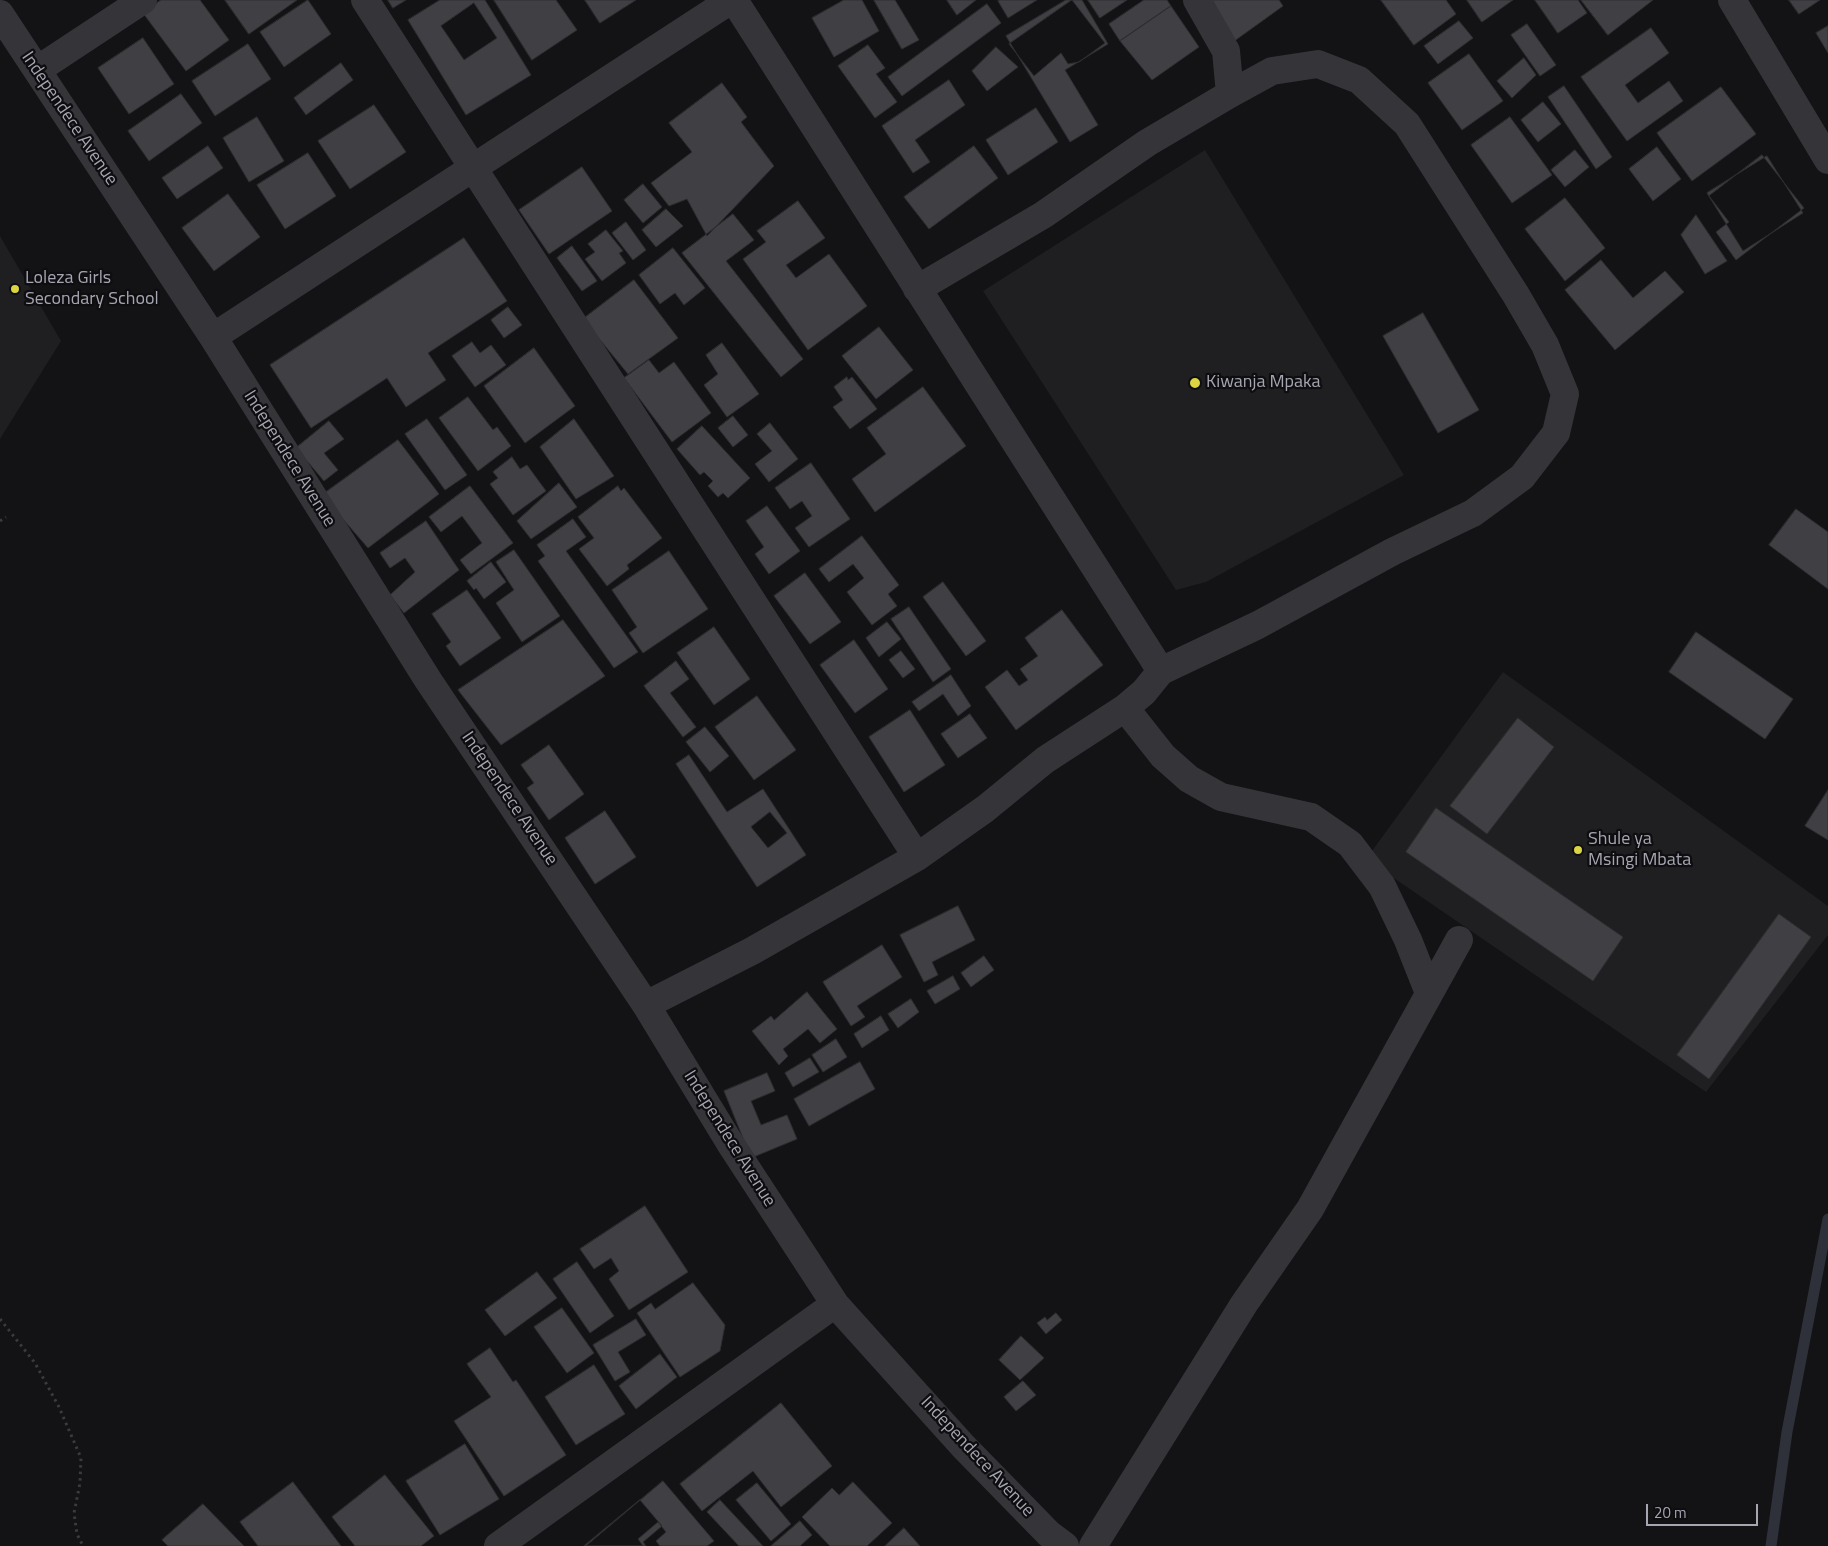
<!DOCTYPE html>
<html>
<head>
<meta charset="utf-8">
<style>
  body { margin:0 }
  #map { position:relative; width:1828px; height:1546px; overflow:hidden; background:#131214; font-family:"Titillium Web",sans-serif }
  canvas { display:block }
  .scale { position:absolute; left:1646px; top:1504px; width:112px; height:22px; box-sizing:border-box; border:2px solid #a6a6b3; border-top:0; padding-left:6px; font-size:15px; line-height:18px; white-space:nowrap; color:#a6a6b3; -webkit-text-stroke:4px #0e0d0f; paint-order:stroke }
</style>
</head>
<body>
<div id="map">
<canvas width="1828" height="1546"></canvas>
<div class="scale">20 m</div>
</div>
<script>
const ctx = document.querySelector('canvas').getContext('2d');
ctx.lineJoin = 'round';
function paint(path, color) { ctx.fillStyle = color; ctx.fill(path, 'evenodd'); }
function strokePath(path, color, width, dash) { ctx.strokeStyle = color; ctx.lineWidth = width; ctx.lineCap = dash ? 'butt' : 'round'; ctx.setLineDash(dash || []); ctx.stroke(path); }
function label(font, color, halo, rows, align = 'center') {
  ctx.font = font + ' "Titillium Web",sans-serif'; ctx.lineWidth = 4.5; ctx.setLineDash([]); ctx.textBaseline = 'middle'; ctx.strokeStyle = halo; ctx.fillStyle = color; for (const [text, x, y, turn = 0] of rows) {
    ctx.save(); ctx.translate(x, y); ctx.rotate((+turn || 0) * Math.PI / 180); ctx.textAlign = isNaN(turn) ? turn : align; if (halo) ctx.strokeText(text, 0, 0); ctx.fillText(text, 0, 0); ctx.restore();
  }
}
const built = new Path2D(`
  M1205 150 1404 475 1206 582 1176 590 983 291Z
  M0 236 61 341 0 439Z
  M1503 672 1828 906V935L1706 1092 1366 859Z`);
const stream = new Path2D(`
  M1771 1546 1787 1432 1828 1219`);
const building = new Path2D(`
  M161 0H200L229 40 186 71 143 13Z
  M225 0H297L249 34Z
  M308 0 331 34 284 67 260 32Z
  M388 0H406L393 8Z
  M440 0H485L531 75 466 115 408 20ZM474 3 497 38 464 60 441 26Z
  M494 0H556L577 30 532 60Z
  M585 0H636L600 23Z
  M844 0H862L879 31 834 57 812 18Z
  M874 0H895L919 40 902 49Z
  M947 0H976L957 15Z
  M1000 0H1037L1008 18 998 1Z
  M1066 0H1082L1108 44 1065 70 1098 125 1070 142 1006 36Z
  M1072 0 1105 43 1079 62 1068 64 1061 53 1034 76 1009 44Z
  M1088 0H1127L1100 18Z
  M1144 0H1167L1171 6 1120 41 1109 24Z
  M1203 0H1279L1283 6 1233 42Z
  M1381 0H1446L1456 14 1414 45Z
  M1467 0H1513L1482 22Z
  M1535 0H1578L1587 13 1558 33Z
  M1581 0H1653L1608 35Z
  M1789 0H1820L1799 14Z
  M987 4 1001 23 902 96 888 77Z
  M1171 6 1199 47 1152 80 1120 41Z
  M1459 21 1473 38 1438 64 1424 46Z
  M1527 24 1556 65 1540 76 1511 35Z
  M1828 26V53L1816 33Z
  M1651 28 1669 53 1625 85 1638 103 1669 81 1683 101 1627 141 1581 77Z
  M143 38 174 84 129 114 98 68Z
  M248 44 271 79 215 116 192 81Z
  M868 45 885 68 876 74 897 102 875 118 838 66Z
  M996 47 1018 67 987 91 972 71Z
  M1469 54 1503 101 1462 130 1428 83Z
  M1524 58 1536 75 1512 98 1497 81Z
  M341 63 353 80 306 115 294 98Z
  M949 80 965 105 915 140 930 162 913 173 882 126Z
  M722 83 747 117 741 122 774 166 707 236 687 199 669 206 651 183 692 152 669 123Z
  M1564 86 1612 157 1596 169 1548 97Z
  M1721 87 1756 134 1692 181 1657 133Z
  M181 94 202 123 149 161 128 131Z
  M1543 102 1561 124 1538 142 1521 120Z
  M374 105 406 152 350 189 318 141Z
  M1036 108 1058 142 1008 175 986 140Z
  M257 117 284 161 249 182 223 138Z
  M1510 117 1552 175 1512 203 1471 145Z
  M208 146 223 168 177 199 162 178Z
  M974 146 998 178 929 229 904 197Z
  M1657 147 1681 179 1653 201 1629 169Z
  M1575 150 1589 167 1565 187 1551 170Z
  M308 153 336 196 285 229 257 185Z
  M1762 155 1804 208 1736 260 1716 232 1729 222 1709 196Z
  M1767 156 1803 213 1743 251 1707 193Z
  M582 167 612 211 549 254 519 210Z
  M643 184 662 207 643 223 624 200Z
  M228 194 260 237 214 271 182 228Z
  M1565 198 1605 248 1565 281 1525 229Z
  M798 201 825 238 786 265 796 278 829 254 867 306 808 350 743 259 766 242 757 231Z
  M666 209 683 226 656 247 642 230Z
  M733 214 754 240 726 261 803 359 781 377 682 253Z
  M1696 215 1727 261 1705 274 1681 235Z
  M626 222 646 250 633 260 612 233Z
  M606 230 623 251 619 253 626 263 602 281 585 259 595 252 588 244Z
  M464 238 507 301 428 353 446 380 406 407 387 378 311 428 270 365Z
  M572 246 597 281 582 291 557 258Z
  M673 248 705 288 684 305 675 293 660 304 639 275Z
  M1601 260 1633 298 1665 271 1684 292 1615 350 1565 290Z
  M634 280 678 338 628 374 583 319Z
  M508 307 522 325 504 338 491 320Z
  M1423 313 1479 410 1438 433 1383 336Z
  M879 327 913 370 876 399 842 356Z
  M472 342 480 353 491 345 506 365 475 387 452 356Z
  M722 343 759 394 727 417 704 385 718 374 706 355Z
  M534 348 575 406 525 443 484 386Z
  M649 360 659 373 674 362 711 413 672 442 624 378Z
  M847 377 848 380 852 377 877 409 850 429 833 407 843 400 834 387Z
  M923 387 966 446 875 512 852 479 886 454 867 428Z
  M468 397 493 430 497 427 511 446 478 471 439 418Z
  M733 416 748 435 733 447 718 428Z
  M427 419 467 475 445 490 405 434Z
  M574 419 614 476 576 499 540 447Z
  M329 421 344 439 324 453 338 470 324 481 296 448Z
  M770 423 798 459 769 482 755 464 772 451 757 434Z
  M702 426 750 478 728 498 723 493 718 497 708 486 713 481 704 472 700 475 677 449Z
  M398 440 439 494 368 548 322 495Z
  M512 457 520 469 527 465 546 491 513 515 490 484 498 478 493 472Z
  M811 463 850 519 809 547 795 528 812 516 802 501 790 509 775 488Z
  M559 483 577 507 531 539 517 521Z
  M470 486 513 543 471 574 460 560 482 543 462 516 441 532 429 517Z
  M618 486 621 491 624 488 662 538 627 565 629 569 607 586 579 549 594 538 578 517Z
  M767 506 800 551 769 574 755 554 764 547 746 521Z
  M1796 509 1828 532V589L1769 545Z
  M573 519 586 537 566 551 638 652 614 668 538 561 545 556 537 545Z
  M426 521 459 570 404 613 390 595 415 572 405 558 390 568 380 553Z
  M862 536 899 585 888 594 897 606 872 625 847 592 864 578 853 564 829 582 819 569Z
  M514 550 560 616 522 642 496 603 514 590 496 562Z
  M669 551 708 609 643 653 629 633 637 627 612 590Z
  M491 562 506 582 484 599 476 588 474 590 467 581Z
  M805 573 841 622 810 644 774 596Z
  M943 582 986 641 966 656 923 597Z
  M467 590 501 638 460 666 446 646 451 642 432 614Z
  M909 607 951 669 933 682 891 619Z
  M1062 610 1103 665 1016 730 985 687 1007 670 1019 686 1028 680 1020 669 1038 656 1025 638Z
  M563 620 605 676 501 745 458 690Z
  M887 622 901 639 879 657 866 638Z
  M714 627 750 679 714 705 677 653Z
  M1696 632 1793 699 1765 739 1669 672Z
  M854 640 888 689 855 713 820 665Z
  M901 651 915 669 903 678 889 660Z
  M676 661 689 679 670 693 696 727 683 737 644 686Z
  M951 675 971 706 958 716 943 694 919 711 912 702Z
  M757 696 796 750 754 780 715 727Z
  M910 710 945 765 904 792 869 737Z
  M970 714 987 738 958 758 941 734Z
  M1518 718 1554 747 1487 834 1450 806Z
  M705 727 729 756 710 772 686 742Z
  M549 745 584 794 549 820 527 788 534 783 521 765Z
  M689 755 727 812 763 789 806 855 757 887 676 764ZM770 812 787 833 768 848 751 827Z
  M1828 790V840L1805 826Z
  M1436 808 1623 937 1593 981 1406 852Z
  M605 811 636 857 595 884 565 838Z
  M958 906 975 940 932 962 938 975 924 982 900 935Z
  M1779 914 1811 937 1709 1079 1677 1055Z
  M882 945 902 977 857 1006 865 1017 851 1026 823 982Z
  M984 956 994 970 971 987 961 973Z
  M953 976 960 989 935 1004 927 991Z
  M807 992 837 1029 820 1043 808 1029 783 1049 788 1056 779 1065 752 1031 771 1016 774 1020Z
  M911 999 919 1012 898 1028 888 1014Z
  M881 1016 889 1030 862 1048 854 1034Z
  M836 1039 847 1057 823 1072 812 1055Z
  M810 1058 819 1072 793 1087 785 1073Z
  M860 1062 875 1089 809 1126 794 1099Z
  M767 1073 775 1091 751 1101 761 1125 787 1115 797 1139 751 1158 724 1091Z
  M645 1206 688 1272 629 1310 609 1279 619 1271 611 1258 594 1269 580 1249Z
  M577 1262 614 1316 590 1333 553 1279Z
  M537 1272 557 1298 505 1336 485 1310Z
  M693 1283 725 1325 720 1351 680 1377 637 1313 651 1303 655 1309Z
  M562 1308 594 1353 567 1373 534 1327Z
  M1056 1313 1062 1320 1046 1334 1037 1323 1045 1317 1047 1320Z
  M636 1319 646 1335 618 1352 630 1372 615 1381 593 1345Z
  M1021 1336 1044 1358 1020 1380 999 1360Z
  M490 1348 513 1382 516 1380 566 1455 504 1496 454 1421 491 1397 467 1364Z
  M660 1354 677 1377 636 1409 619 1386Z
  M594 1365 625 1414 576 1445 545 1397Z
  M1023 1381 1036 1395 1016 1411 1004 1397Z
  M781 1403 832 1466 781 1507 753 1471 702 1511 680 1484Z
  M465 1444 499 1499 440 1535 406 1481Z
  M385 1475 434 1536 421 1546H355L332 1517Z
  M663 1481 714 1541 707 1546H660L656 1541 666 1532 658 1522 638 1539 643 1546H586Z
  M293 1482 341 1546H258L240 1522Z
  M853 1482 892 1523 867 1546H830L802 1517 832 1488 839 1495Z
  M757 1483 791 1524 771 1541 736 1500Z
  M640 1500 662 1526 643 1542 646 1546H584Z
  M720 1500 763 1546H739L707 1512Z
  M203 1504 244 1546H168L162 1540Z
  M800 1521 812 1535 800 1546H771Z
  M904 1528 920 1546H885Z`);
const path = new Path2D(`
  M0 521 6 517
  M0 1319 35 1363 59 1407 81 1458 80 1483 74 1513 77 1534 83 1546`);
const minor = new Path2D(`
  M365 0 917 857
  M734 0 1161 671
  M1197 0 1226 51 1230 94
  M1732 0 1828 160
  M0 14 213 337 428 680 646 1005 730 1143 835 1304 963 1446 1049 1534 1065 1546
  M37 70 143 0
  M213 337 731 0
  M1125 708 1163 756 1189 779 1221 797 1311 817 1350 844 1382 886 1408 940 1429 993
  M646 1005 752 951 917 857 985 809 1045 760 1125 708 1144 692 1161 671 1258 625 1392 552 1473 513 1522 477 1556 433 1565 394 1545 345 1516 295 1407 124 1359 80 1318 64 1272 71 1230 94 1147 143 1043 215 917 289
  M498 1546 835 1304
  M1093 1546 1244 1304 1310 1209 1459 940`);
const markers = [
  [15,289,5,"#dbd543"],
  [1195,383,6,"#dbd543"],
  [1578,850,5,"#dbd543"]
];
const streetNames = [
  ["Independece Avenue",69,119,56],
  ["Independece Avenue",289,459,58],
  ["Independece Avenue",509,799,56],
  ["Independece Avenue",729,1139,58],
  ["Independece Avenue",977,1457,47]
];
const poiNames = [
  ["Loleza Girls",25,279],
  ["Secondary School",25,300],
  ["Kiwanja Mpaka",1206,383],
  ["Shule ya",1588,840],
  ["Msingi Mbata",1588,861]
];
paint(built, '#1f1f21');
strokePath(stream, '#2e313a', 11);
paint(building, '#404044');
strokePath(building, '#2e2d30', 1);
strokePath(path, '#3a3a3f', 3, [2.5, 4]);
strokePath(minor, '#353438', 28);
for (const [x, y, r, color] of markers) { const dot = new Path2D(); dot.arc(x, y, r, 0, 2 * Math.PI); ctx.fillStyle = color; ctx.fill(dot); strokePath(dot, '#0e0d0f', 2); }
label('18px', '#a6a6b3', '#0e0d0f', streetNames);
label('18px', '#a6a6b3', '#0e0d0f', poiNames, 'left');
</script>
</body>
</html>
